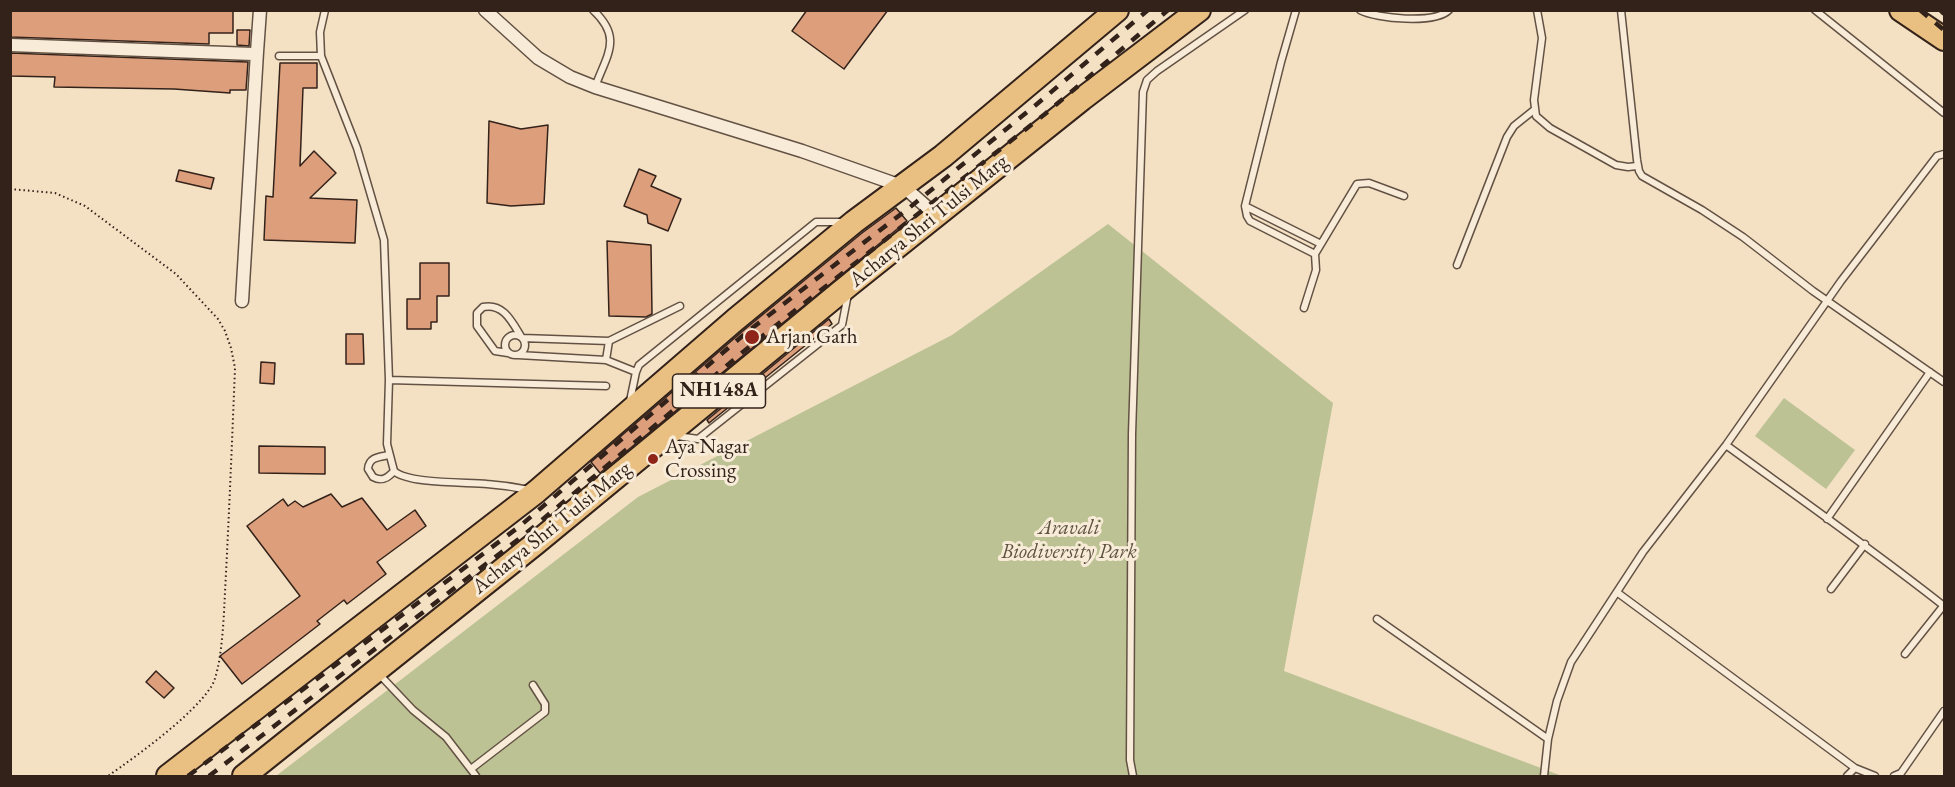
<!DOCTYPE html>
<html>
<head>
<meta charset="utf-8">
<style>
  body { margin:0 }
  #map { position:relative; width:1955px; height:787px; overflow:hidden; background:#f4e1c4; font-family:"EB Garamond",serif }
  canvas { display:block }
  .frame { position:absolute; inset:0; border:12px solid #33221a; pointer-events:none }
</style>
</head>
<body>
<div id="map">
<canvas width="1955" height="787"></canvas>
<div class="frame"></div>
</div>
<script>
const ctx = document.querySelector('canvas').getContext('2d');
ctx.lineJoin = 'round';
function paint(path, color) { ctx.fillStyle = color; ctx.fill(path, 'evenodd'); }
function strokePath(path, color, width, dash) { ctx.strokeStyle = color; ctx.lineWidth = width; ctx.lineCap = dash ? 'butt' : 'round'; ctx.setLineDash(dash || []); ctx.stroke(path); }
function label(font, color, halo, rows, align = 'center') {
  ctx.font = font + ' "EB Garamond",serif'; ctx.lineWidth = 6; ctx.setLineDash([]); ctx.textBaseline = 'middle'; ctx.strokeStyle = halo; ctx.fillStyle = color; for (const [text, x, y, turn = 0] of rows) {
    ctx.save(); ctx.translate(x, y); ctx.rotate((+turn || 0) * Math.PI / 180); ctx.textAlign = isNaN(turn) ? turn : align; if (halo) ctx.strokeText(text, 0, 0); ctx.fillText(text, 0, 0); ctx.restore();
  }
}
const green = new Path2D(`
  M1108 224 1333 403 1284 671 1562 776H276L638 497 952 335Z
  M1784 398 1855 450 1826 489 1755 436Z`);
const building = new Path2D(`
  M10 10H233V33H209V44L10 37Z
  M807 10H888L844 69 792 31Z
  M237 30H250L249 46 237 45Z
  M10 53 248 62 246 90H230V93L174 89 54 87 55 77 10 76Z
  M280 63H317V88H303L300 166 314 151 336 173 310 198 357 200 355 243 264 240 266 196 273 197Z
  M489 121 521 129 548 125 544 204 511 206 487 203Z
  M639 169 656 176 651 186 681 199 668 231 648 223 647 215 624 206Z
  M179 170 214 178 211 189 176 181Z
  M896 208 907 221 600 473 591 462 744 330 862 233Z
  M607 241 651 245 652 314 646 317 609 316Z
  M420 263H449V296H437V322H431V329H407V299H420Z
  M829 319 832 324 709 423 707 420Z
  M346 334H363L364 364H346Z
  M261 362 275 363 274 384 260 383Z
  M259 446 325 447V474L259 473Z
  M331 494 342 507 362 498 387 530 415 510 426 526 377 562 386 574 347 604 344 600 317 621 320 624 242 684 220 656 300 596 247 526 283 499 288 506 295 501 303 507Z
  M156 671 174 688 164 698 146 682Z`);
const path = new Path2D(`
  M10 189 55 193 85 206 176 274 218 319 225 331 231 348 235 368C232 443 229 517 225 592 224 613 222 671 211 687 192 716 138 755 108 776`);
const lane = new Path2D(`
  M325 10 320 32 321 56 357 148 384 240 389 380 387 444 394 471C408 484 466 482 487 484 501 485 515 487 529 490
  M593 10C623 38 607 54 595 87
  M1296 10 1281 62 1245 206 1247 216 1250 221 1315 254 1316 270 1304 308
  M1360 10C1377 19 1435 24 1449 10
  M1537 10 1542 38 1534 100 1536 116 1550 128 1616 165 1628 167 1637 166
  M1621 10 1637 160 1639 171 1642 176 1702 210 1743 237 1813 291 1944 382
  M1815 10 1944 113
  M279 56H321
  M1245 206 1321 244
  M1315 254 1357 184 1369 183 1404 196
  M1457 265 1507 137 1514 126 1534 110
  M505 345a10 10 0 1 1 20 0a10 10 0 1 1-20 0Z
  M508 353 495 351 477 326V313L483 307C504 303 512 322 522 338L609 341
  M518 355 606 360 636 372
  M606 360 609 341 680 306
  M389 380 606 386
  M630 401 636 372 639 365 816 222H844
  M677 436 698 439 842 325 848 294
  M1726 445C1799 498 1873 550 1944 606
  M389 455C379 457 369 457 368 469L373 477C382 482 388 478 394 471
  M1827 519 1930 372
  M1831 589 1865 544
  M1618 593 1855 768 1875 776
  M1377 619 1548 739
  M1905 654 1944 605
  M378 673 413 710 446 737 476 776
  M471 769 545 712V704L533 685
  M1133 776 1130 760 1132 434 1143 92 1147 80 1157 71 1245 10
  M1544 776 1548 739 1557 701 1571 662 1643 552 1726 445 1841 281 1937 156 1944 154
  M1847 776 1855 768
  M1894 776 1901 773 1944 711`);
const street = new Path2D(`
  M485 10 538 58 570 77 595 87 802 151 904 187 937 216
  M10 45 253 54 257 52 260 10
  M242 301 257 52`);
const highway = new Path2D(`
  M1901 10 1944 39
  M168 776 536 492 735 320 854 222 943 156 1117 10
  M244 776 536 543 849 285 1082 99 1199 10`);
const rail = new Path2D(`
  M1920 10 1944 30
  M1940 10 1944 14
  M188 776 520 526 747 332 909 208 1037 104 1148 10
  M209 776 524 535 755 342 1045 114 1168 10`);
const markers = [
  [752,337,8,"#8f2418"],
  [653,459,6,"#8f2418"]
];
const shields = [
  [719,391,93]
];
const shieldNames = [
  ["NH148A",719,391]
];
const streetNames = [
  ["Acharya Shri Tulsi Marg",929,221,-39],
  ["Acharya Shri Tulsi Marg",552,528,-39]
];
const poiNames = [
  ["Arjan Garh",766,337],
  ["Aya Nagar",665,447],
  ["Crossing",665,471]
];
const parkNames = [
  ["Aravali",1069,528],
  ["Biodiversity Park",1069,552]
];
paint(green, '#bcc294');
paint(building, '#dd9e7b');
strokePath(building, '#33221a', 1.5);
strokePath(lane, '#635244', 9);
strokePath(street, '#635244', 15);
strokePath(highway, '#33221a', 26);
strokePath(path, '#33221a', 2, [1.5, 3]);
strokePath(lane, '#f8ecd9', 6);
strokePath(street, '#f8ecd9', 12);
strokePath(highway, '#eac082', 22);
strokePath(rail, '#33221a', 4.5, [10, 10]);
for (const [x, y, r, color] of markers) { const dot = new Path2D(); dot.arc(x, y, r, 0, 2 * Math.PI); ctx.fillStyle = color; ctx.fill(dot); strokePath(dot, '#f8ecd9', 2); }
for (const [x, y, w] of shields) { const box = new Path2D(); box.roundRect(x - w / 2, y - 17, w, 34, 4.5); ctx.fillStyle = '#f8ecd9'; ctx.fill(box); strokePath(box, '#33221a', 1.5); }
label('bold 20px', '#33221a', null, shieldNames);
label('21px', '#33221a', '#f8ecd9', streetNames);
label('21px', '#33221a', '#f8ecd9', poiNames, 'left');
label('italic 21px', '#5c523f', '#f8ecd9', parkNames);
</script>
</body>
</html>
